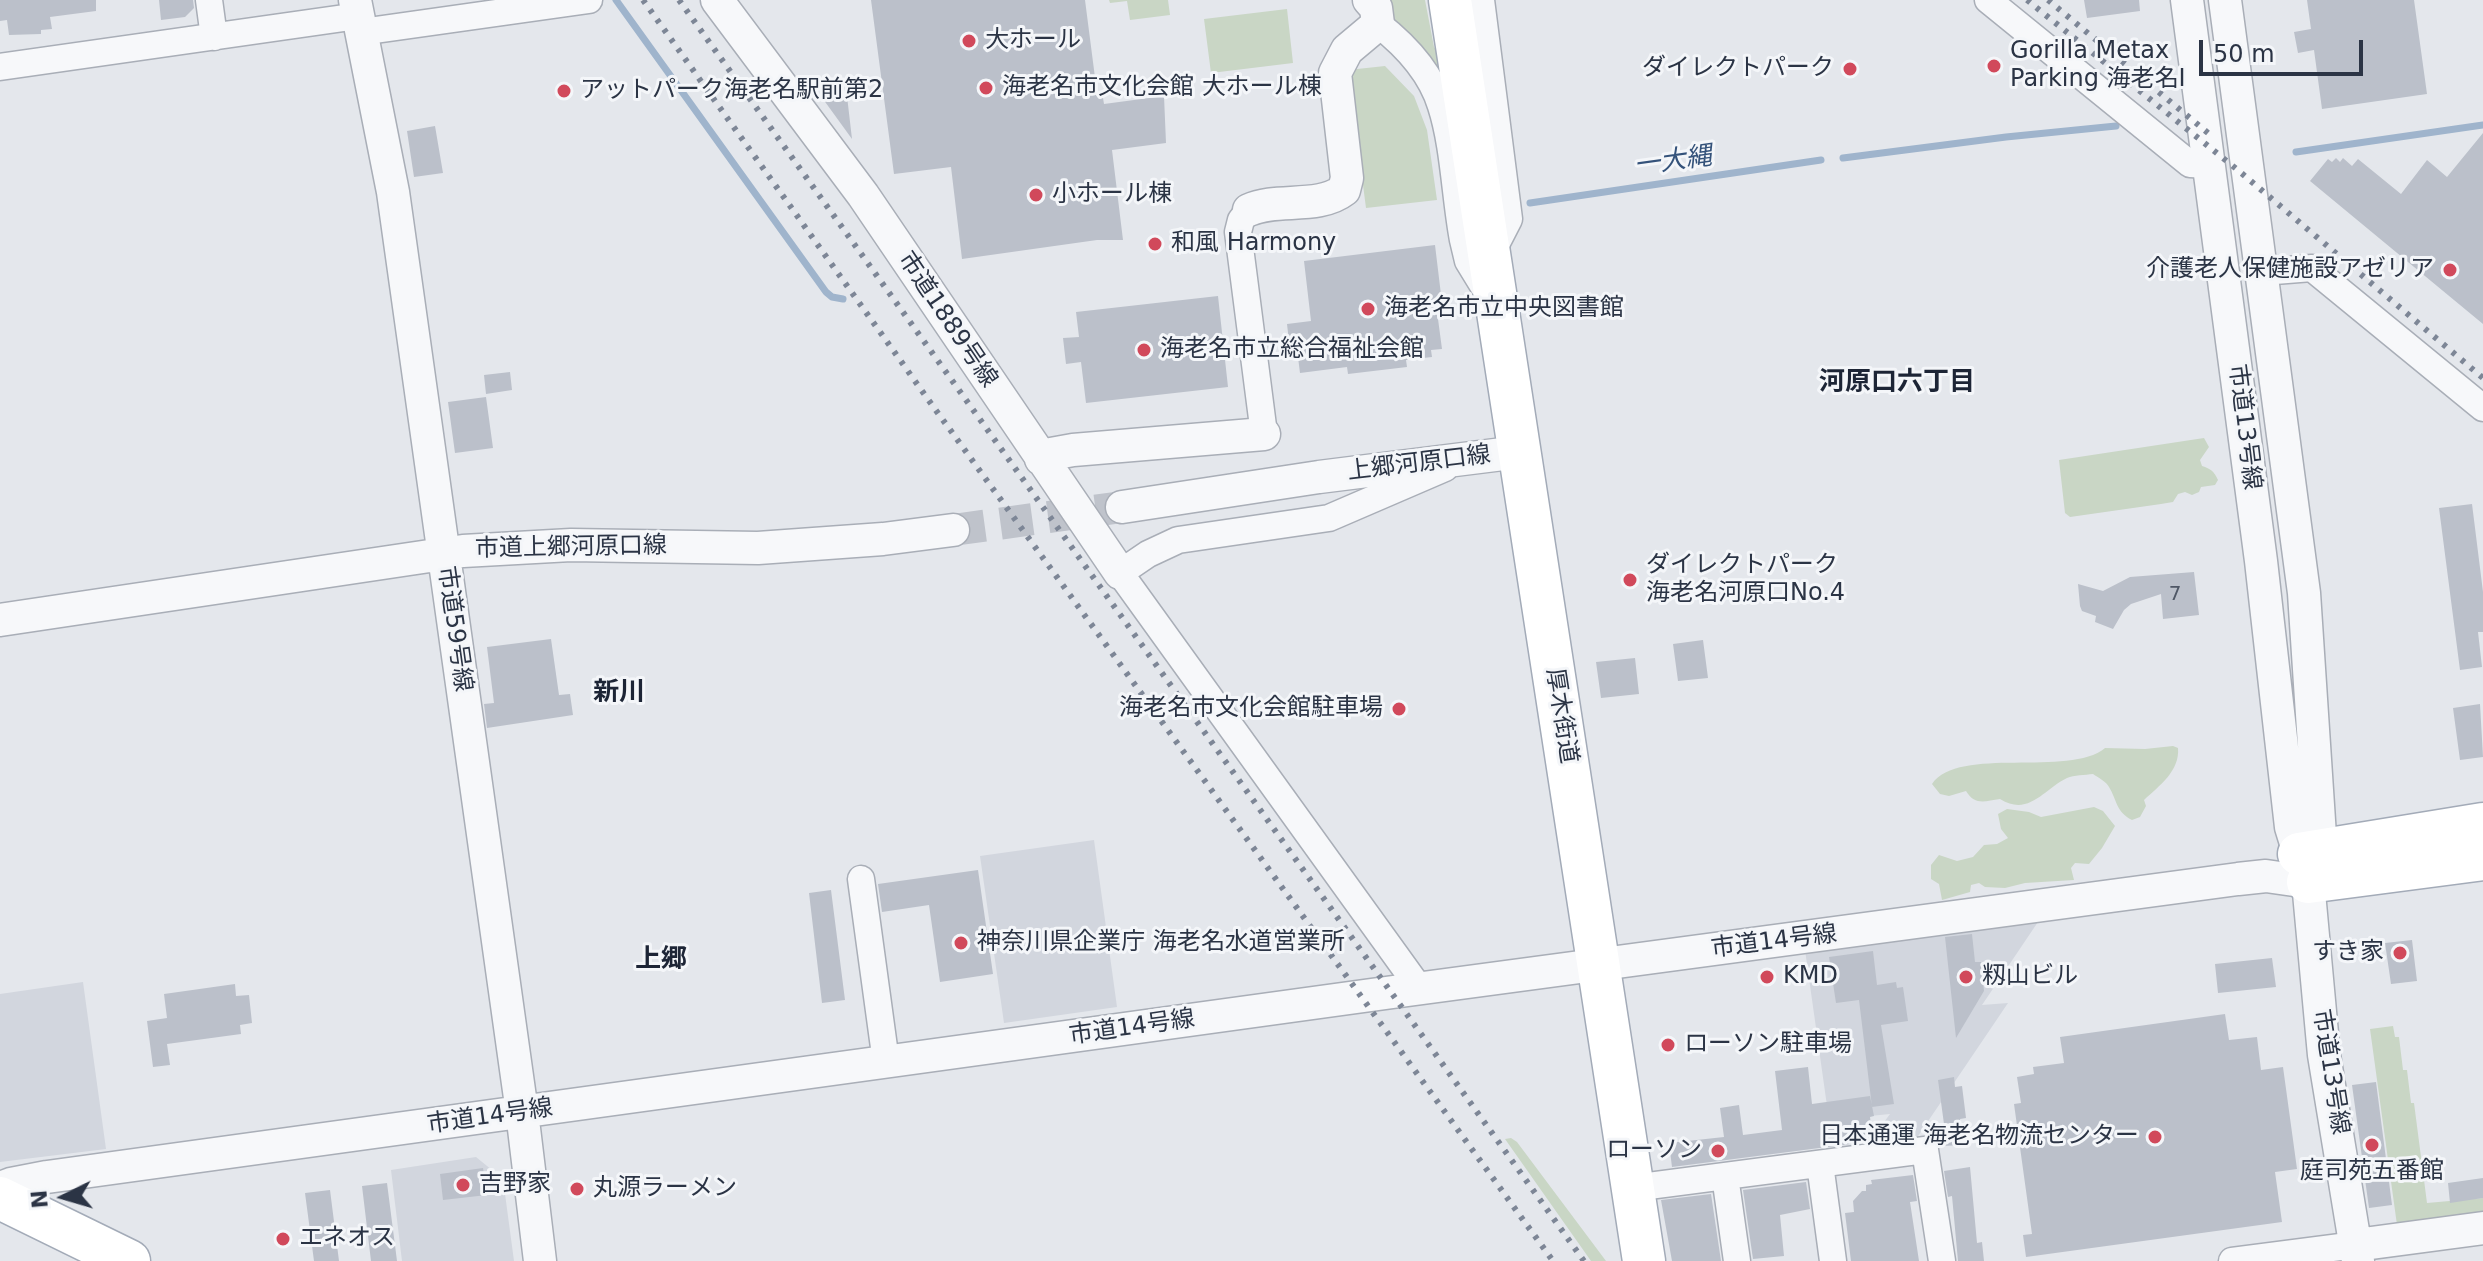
<!DOCTYPE html>
<html>
<head>
<meta charset="utf-8">
<style>
  body { margin:0 }
  #map { position:relative; width:2483px; height:1261px; overflow:hidden; background:#e4e7ec; font-family:"DejaVu Sans",sans-serif }
  canvas { display:block }
  .north { position:absolute; left:24px; top:1157px; width:80px; height:80px; -webkit-text-stroke:6px #f4f6f9; paint-order:stroke; rotate:265deg; font-size:22px; font-weight:700; line-height:32px; text-align:center; color:#2b3445 }
  .north::after { content:''; display:block; margin:auto; width:28px; height:36px; background:#2b3445; clip-path:polygon(50% 0,100% 100%,50% 72%,0 100%) }
  .scale { position:absolute; left:2199px; top:40px; width:164px; height:36px; box-sizing:border-box; border:4px solid #2b3445; border-top:0; padding-left:10px; font-size:24px; line-height:28px; white-space:nowrap; color:#2b3445; -webkit-text-stroke:6px #f4f6f9; paint-order:stroke }
</style>
</head>
<body>
<div id="map">
<canvas width="2483" height="1261"></canvas>
<div class="north">N</div>
<div class="scale">50 m</div>
</div>
<script>
const ctx = document.querySelector('canvas').getContext('2d');
ctx.lineJoin = 'round';
function paint(path, color) { ctx.fillStyle = color; ctx.fill(path, 'evenodd'); }
function strokePath(path, color, width, dash) { ctx.strokeStyle = color; ctx.lineWidth = width; ctx.lineCap = dash ? 'butt' : 'round'; ctx.setLineDash(dash || []); ctx.stroke(path); }
function label(font, color, halo, rows, align = 'center') {
  ctx.font = font + ' "DejaVu Sans","Noto Sans JP",sans-serif'; ctx.lineWidth = 6; ctx.setLineDash([]); ctx.textBaseline = 'middle'; ctx.strokeStyle = halo; ctx.fillStyle = color; for (const [text, x, y, turn = 0] of rows) {
    ctx.save(); ctx.translate(x, y); ctx.rotate((+turn || 0) * Math.PI / 180); ctx.textAlign = isNaN(turn) ? turn : align; if (halo) ctx.strokeText(text, 0, 0); ctx.fillText(text, 0, 0); ctx.restore();
  }
}
const built = new Path2D(`
  M1094 840 1117 1007 1004 1023 980 856Z
  M2042 916 1982 1005 2008 1003 1914 1142 1865 1148 1890 1114 1829 1120 1805 950Z
  M83 982 106 1149 0 1162V994Z
  M476 1157 503 1179 514 1261H402L391 1170Z`);
const green = new Path2D(`
  M1109 0H1168L1170 15 1130 20 1127 1 1110 3Z
  M1384 0H1425L1434 47 1438 52 1448 95 1395 22 1393 12Z
  M1287 9 1293 63 1211 73 1204 19Z
  M1385 66 1414 96 1427 130 1437 200 1366 208 1348 70Z
  M2204 438 2209 447 2200 460 2202 466C2211 469 2214 471 2218 480L2215 485 2201 487 2199 492 2192 495 2185 492 2178 494 2173 502 2161 504 2070 517 2065 513 2059 460Z
  M2173 746 2178 748C2180 771 2159 786 2144 800L2146 806 2140 817 2132 820C2116 812 2117 800 2109 787 2107 782 2097 777 2093 774 2085 775 2074 775 2067 778 2044 789 2029 817 2000 799 1985 801 1975 806 1966 791L1949 796 1940 794 1932 784C1959 745 2069 778 2105 748L2145 749Z
  M2094 807 2103 811 2115 826 2102 848 2089 864 2075 863 2071 868 2074 880 2025 883 2005 888 1985 887 1979 883 1971 885 1970 892 1942 900 1939 884 1931 879V865L1939 855 1957 861 1973 857 1984 845 1997 844 2008 838 2001 829 1998 814 2007 809 2029 812 2041 817Z
  M2393 1026 2395 1037H2399L2403 1070H2407L2411 1103H2414L2427 1203 2483 1198V1214L2397 1225 2370 1029Z
  M1511 1138 1517 1142 1606 1261H1591L1505 1139Z`);
const stream = new Path2D(`
  M616 0 826 292 832 297 843 299
  M2296 152 2483 125
  M1843 158 2006 137 2116 126
  M1530 203 1821 160`);
const building = new Path2D(`
  M0 0H96V11L50 17 52 29 41 30V34L9 35 7 20 0 21Z
  M159 0H193L194 8 185 17 161 20Z
  M871 0H1085L1097 93 1102 92 1104 104 1164 96 1166 143 1112 150 1123 240H1097L962 259 951 167 894 174Z
  M2084 0H2139L2140 11 2087 18Z
  M2307 0H2414L2427 94 2322 109 2314 50 2298 53 2294 32 2311 29Z
  M847 96 852 139 823 99Z
  M435 126 443 173 414 177 407 131Z
  M2483 133V324L2310 181 2328 159 2332 162 2336 158 2340 162 2343 158 2352 166 2358 159 2401 194 2427 160 2447 177Z
  M1435 245 1442 303 1436 304 1442 349 1431 350 1432 357 1406 360 1407 367 1348 374 1347 367 1300 373 1297 349 1290 350 1287 324 1311 321 1304 261Z
  M1218 296 1228 387 1086 403 1081 362 1066 364 1063 338 1079 337 1076 312Z
  M510 372 512 390 486 394 484 375Z
  M486 397 493 448 455 453 448 402Z
  M2472 504 2483 592V632H2478L2482 667 2460 670 2439 508Z
  M2194 572 2199 615 2163 619 2161 594 2131 604 2124 610 2113 629 2095 622 2096 616 2082 611 2080 606 2078 584 2103 591 2130 577Z
  M551 639 559 695 570 694 573 715 487 728 484 704 494 703 487 647Z
  M1703 640 1708 678 1678 681 1673 644Z
  M1635 658 1639 694 1601 698 1596 662Z
  M2480 704 2483 757 2460 760 2453 708Z
  M978 870 993 974 940 982 929 905 882 912 878 884Z
  M831 890 845 1000 822 1003 809 893Z
  M1972 934 1975 962H1981L1984 991 1956 1038 1945 937Z
  M2412 940 2417 981 2391 984 2385 943Z
  M1873 951 1877 985 1896 982 1897 988 1903 987 1908 1021 1881 1025 1894 1104 1872 1107 1859 1000 1836 1003 1829 957Z
  M2272 958 2276 987 2218 993 2215 964Z
  M235 984 236 996 249 995 252 1023 240 1025 241 1034 167 1044 170 1065 153 1067 147 1021 167 1018 164 994Z
  M2225 1014 2229 1040 2257 1037 2261 1070 2283 1067 2297 1169 2275 1172 2282 1222 2026 1257 2023 1235 2032 1234 2014 1104 2021 1103 2017 1077 2034 1074 2033 1067 2064 1063 2060 1037Z
  M1808 1067 1812 1104 1870 1096 1874 1116 1870 1117 1872 1133 1866 1142 1672 1167 1669 1143 1724 1137 1720 1108 1739 1105 1743 1135 1782 1130 1775 1071Z
  M1954 1077 1955 1087 1962 1086 1966 1118 1960 1119 1963 1145 1941 1146 1938 1124H1944L1938 1080Z
  M2376 1082 2392 1205 2369 1208 2352 1085Z
  M1970 1167 1977 1243 1982 1242 1984 1261H1958L1952 1196 1948 1197 1944 1171Z
  M483 1168 487 1195 443 1200 440 1174Z
  M1913 1175 1917 1201 1910 1202 1919 1261H1851L1845 1213 1854 1212 1853 1201 1862 1191H1866V1185L1872 1184 1871 1180Z
  M2483 1178V1198L2450 1203 2448 1183Z
  M1806 1182 1810 1209 1780 1215 1784 1256 1753 1259 1743 1190Z
  M387 1183 397 1261H371L362 1186Z
  M330 1190 339 1261H314L305 1193Z
  M1711 1194 1721 1261H1672L1661 1200Z`);
const tertiaryTunnel = new Path2D(`
  M953 530 1122 507`);
const minor = new Path2D(`
  M209 0 214 37
  M1481 0 1509 219 1491 254
  M1988 0 2190 164 2210 165
  M1378 24C1405 45 1431 73 1441 106 1454 146 1455 198 1463 240L1468 261 1487 292
  M361 32 589 0
  M0 67 358 16
  M1249 210 1241 220 1238 232 1264 434
  M2262 272 2312 268 2483 408
  M861 879 886 1062
  M1420 989 1120 573 1148 554 1178 540 1329 518 1445 468
  M1820 1164 1833 1261
  M1725 1176 1737 1261
  M1633 1188 1925 1150 1942 1261
  M2232 1261 2356 1245`);
const tertiary = new Path2D(`
  M355 0 393 192 522 1112 540 1261
  M717 0 863 195 1120 573
  M2187 0 2261 561 2291 827 2308 882 2324 1055 2358 1261
  M2225 0 2304 593 2321 851 2312 872
  M1249 210C1277 197 1318 210 1344 190L1347 178 1335 73 1347 50 1378 24 1376 8 1369 0
  M1041 459 1051 454 1073 450 1264 434
  M1122 507 1319 477 1519 452
  M0 620 463 551 571 545 758 548 883 539 953 530
  M0 1188 11 1184 47 1177 1393 992 2238 879 2266 876 2308 882
  M2356 1245 2483 1228`);
const primary = new Path2D(`
  M1450 0 1644 1261
  M2299 854 2483 824
  M2308 882 2483 859
  M0 1198 129 1261`);
const rail = new Path2D(`
  M643 0 935 409 1553 1261
  M679 0 1584 1261
  M2027 0 2239 171 2483 378
  M2048 0 2208 133`);
const markers = [
  [969,41,8,"#d1495b"],
  [1994,66,8,"#d1495b"],
  [1850,69,8,"#d1495b"],
  [986,88,8,"#d1495b"],
  [564,91,8,"#d1495b"],
  [1036,195,8,"#d1495b"],
  [1155,244,8,"#d1495b"],
  [2450,270,8,"#d1495b"],
  [1368,309,8,"#d1495b"],
  [1144,350,8,"#d1495b"],
  [1630,580,8,"#d1495b"],
  [1399,709,8,"#d1495b"],
  [961,943,8,"#d1495b"],
  [2400,953,8,"#d1495b"],
  [1767,977,8,"#d1495b"],
  [1966,977,8,"#d1495b"],
  [1668,1045,8,"#d1495b"],
  [2155,1137,8,"#d1495b"],
  [2372,1145,8,"#d1495b"],
  [1718,1151,8,"#d1495b"],
  [463,1185,8,"#d1495b"],
  [577,1189,8,"#d1495b"],
  [283,1239,8,"#d1495b"]
];
const numberNames = [
  ["7",2175,595]
];
const poiNames = [
  ["大ホール",985,41],
  ["Gorilla Metax",2010,52],
  ["Parking 海老名I",2010,80],
  ["ダイレクトパーク",1834,69,"right"],
  ["海老名市文化会館 大ホール棟",1002,88],
  ["アットパーク海老名駅前第2",580,91],
  ["小ホール棟",1052,195],
  ["和風 Harmony",1171,244],
  ["介護老人保健施設アゼリア",2434,270,"right"],
  ["海老名市立中央図書館",1384,309],
  ["海老名市立総合福祉会館",1160,350],
  ["ダイレクトパーク",1646,566],
  ["海老名河原口No.4",1646,594],
  ["海老名市文化会館駐車場",1383,709,"right"],
  ["神奈川県企業庁 海老名水道営業所",977,943],
  ["すき家",2384,953,"right"],
  ["KMD",1783,977],
  ["籾山ビル",1982,977],
  ["ローソン駐車場",1684,1045],
  ["日本通運 海老名物流センター",2139,1137,"right"],
  ["ローソン",1702,1151,"right"],
  ["庭司苑五番館",2372,1172,"center"],
  ["吉野家",479,1185],
  ["丸源ラーメン",593,1189],
  ["エネオス",299,1239]
];
const streetNames = [
  ["市道1889号線",947,320,56],
  ["市道13号線",2244,427,83],
  ["上郷河原口線",1419,464,-7],
  ["市道上郷河原口線",571,548,-1],
  ["市道59号線",454,629,82],
  ["厚木街道",1561,716,81],
  ["市道14号線",1774,942,-7],
  ["市道14号線",1132,1028,-8],
  ["市道13号線",2330,1072,81],
  ["市道14号線",490,1117,-8]
];
const waterNames = [
  ["一大縄",1673,162,-8]
];
const neighbourhoodNames = [
  ["河原口六丁目",1897,383],
  ["新川",619,693],
  ["上郷",661,960]
];
paint(built, '#d2d6de');
paint(green, '#c9d6c5');
strokePath(stream, '#9fb4cc', 7);
paint(building, '#bbc0ca');
strokePath(tertiaryTunnel, '#bfc3cb', 32, [32, 16]);
strokePath(minor, '#a9aeb7', 29);
strokePath(tertiary, '#a9aeb7', 35);
strokePath(primary, '#a3abb8', 45);
strokePath(minor, '#f7f8fa', 26);
strokePath(tertiary, '#f7f8fa', 32);
strokePath(primary, '#fff', 42);
strokePath(rail, '#7d8696', 6, [4, 8]);
for (const [x, y, r, color] of markers) { const dot = new Path2D(); dot.arc(x, y, r, 0, 2 * Math.PI); ctx.fillStyle = color; ctx.fill(dot); strokePath(dot, '#f4f6f9', 3); }
label('20px', '#4f5766', null, numberNames);
label('24px', '#2b3445', '#f4f6f9', poiNames, 'left');
label('24px', '#2b3445', '#f4f6f9', streetNames);
label('italic 26px', '#34527a', '#f4f6f9', waterNames);
label('bold 26px', '#1d2536', '#f4f6f9', neighbourhoodNames);
</script>
</body>
</html>
